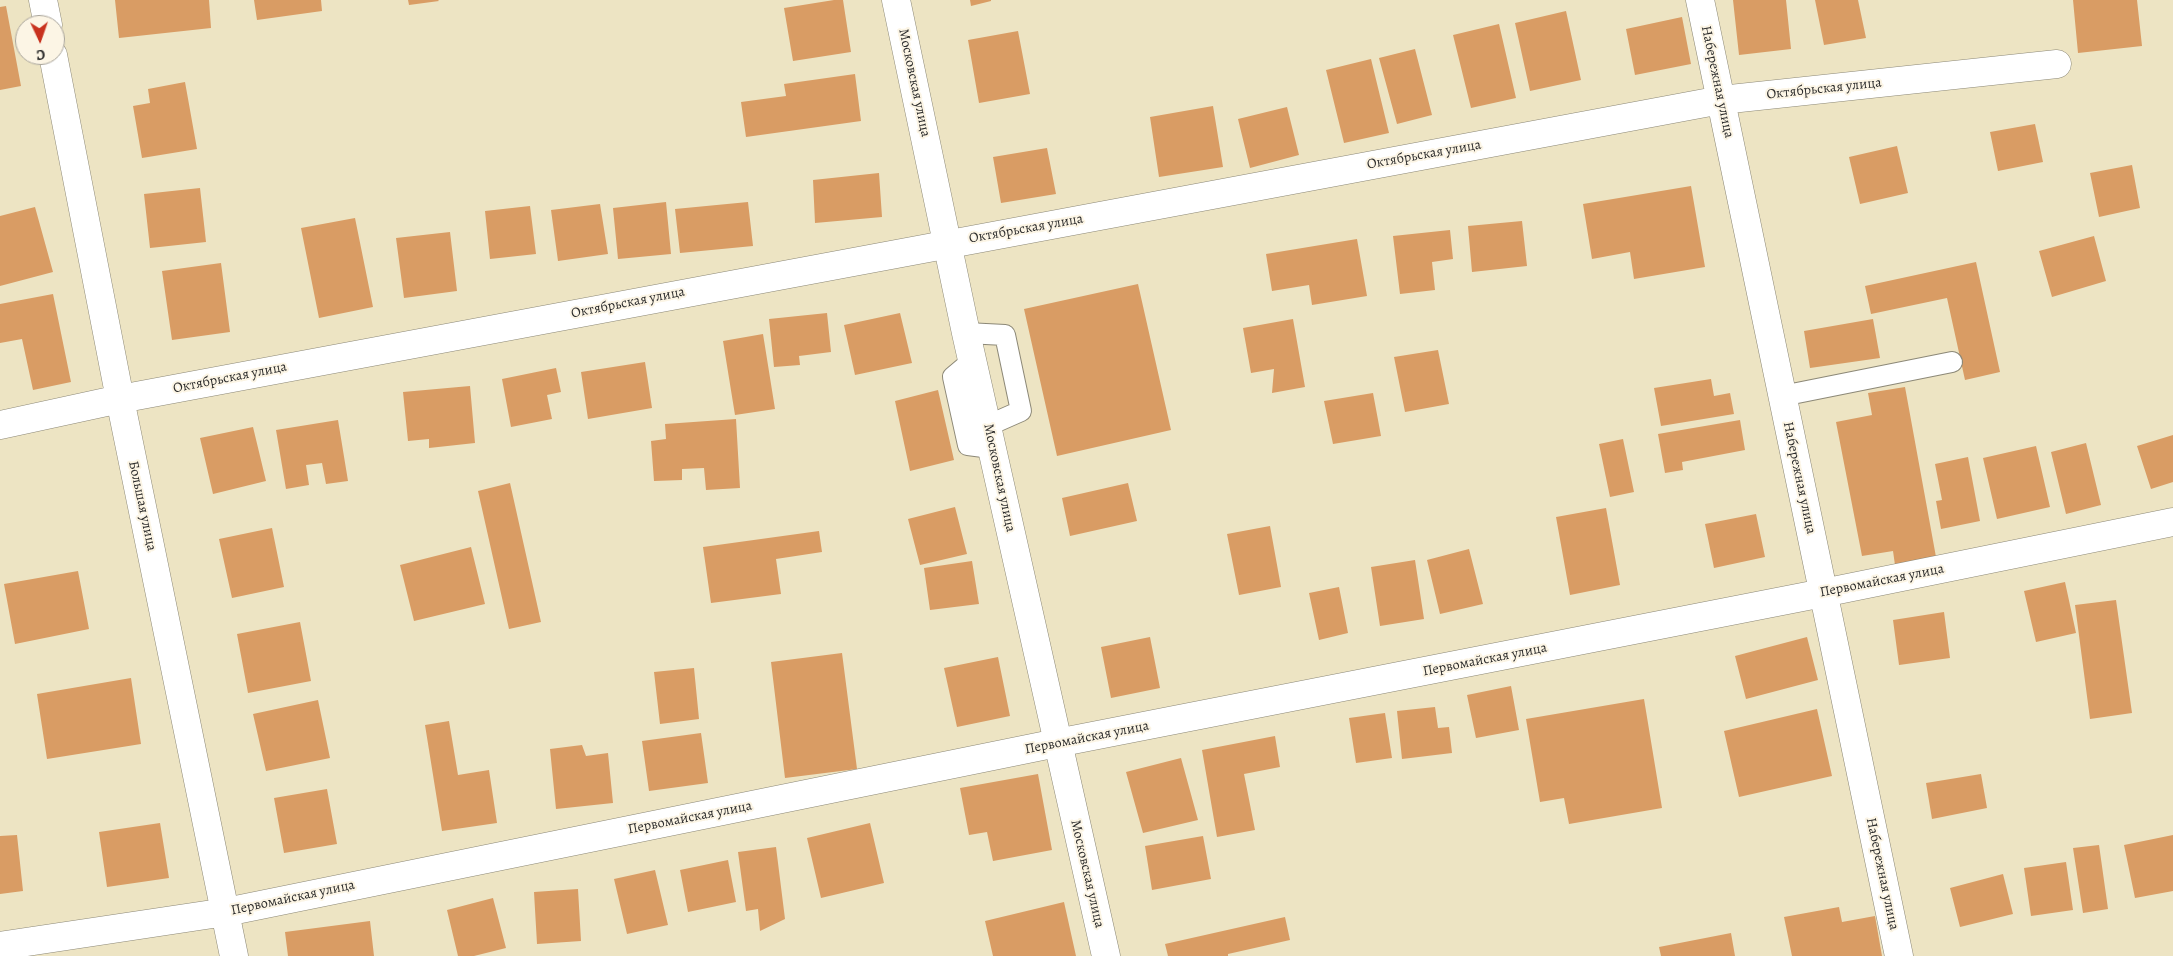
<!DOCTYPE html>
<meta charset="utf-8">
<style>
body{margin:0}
#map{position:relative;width:2173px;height:956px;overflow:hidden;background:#ede4c3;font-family:Alegreya,serif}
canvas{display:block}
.north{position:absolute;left:15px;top:15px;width:50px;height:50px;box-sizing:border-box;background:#fcf5e5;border:1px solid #a8a49b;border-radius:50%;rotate:177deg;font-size:14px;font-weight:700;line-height:20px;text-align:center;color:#2b2b2b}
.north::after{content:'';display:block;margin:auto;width:18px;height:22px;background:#c8321e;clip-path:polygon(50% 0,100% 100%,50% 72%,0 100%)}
</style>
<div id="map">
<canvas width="2173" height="956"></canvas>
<div class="north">С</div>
</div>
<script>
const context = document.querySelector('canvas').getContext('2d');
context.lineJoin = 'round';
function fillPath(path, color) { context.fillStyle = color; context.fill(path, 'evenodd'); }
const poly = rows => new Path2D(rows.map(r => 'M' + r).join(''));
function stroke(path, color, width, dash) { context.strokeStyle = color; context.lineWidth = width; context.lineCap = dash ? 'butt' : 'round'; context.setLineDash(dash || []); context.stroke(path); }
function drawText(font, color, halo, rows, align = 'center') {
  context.font = font + ' Alegreya,serif'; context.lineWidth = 4; context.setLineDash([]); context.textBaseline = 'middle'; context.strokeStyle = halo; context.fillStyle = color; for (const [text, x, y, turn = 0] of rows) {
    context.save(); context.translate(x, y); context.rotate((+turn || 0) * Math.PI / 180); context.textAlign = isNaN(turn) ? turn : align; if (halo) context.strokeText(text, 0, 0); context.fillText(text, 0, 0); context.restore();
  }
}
fillPath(poly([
 [115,0,209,0,211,28,119,38],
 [254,0,321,0,322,11,257,20],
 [408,0,438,0,439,1,409,5],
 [834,0,843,0,851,52,793,61,784,8],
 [970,0,991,0,991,1,971,6],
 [1733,0,1786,0,1791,49,1739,55],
 [1815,0,1858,0,1866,38,1824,45],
 [2073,0,2137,0,2142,46,2078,53],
 [6,6,21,86,0,90,0,7],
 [1566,11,1581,80,1530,91,1515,23],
 [1682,17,1691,64,1635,75,1626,29],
 [1499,24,1516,98,1471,108,1453,35],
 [1018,31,1030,94,979,103,968,40],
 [1415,49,1432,115,1397,124,1379,58],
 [1371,59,1389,133,1344,143,1326,70],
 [855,74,861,121,746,137,741,102,786,96,784,84],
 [185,82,197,149,142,158,133,106,150,103,148,89],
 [1213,106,1223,167,1159,177,1150,117],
 [1287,107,1299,155,1250,168,1238,119],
 [2035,124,2043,162,1998,171,1990,132],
 [1897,146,1908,193,1860,204,1849,157],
 [1047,148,1056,194,1001,203,993,157],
 [2132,165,2140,208,2099,217,2090,173],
 [879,173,882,217,815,223,813,180],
 [1691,186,1705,267,1634,279,1630,252,1592,259,1583,204],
 [200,188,206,242,150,248,144,194],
 [666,202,671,254,618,259,613,208],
 [748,202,753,246,680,253,675,209],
 [600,204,608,254,558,261,551,210],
 [530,206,536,254,490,259,485,211],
 [35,207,53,272,0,286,0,216],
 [355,218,373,307,319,318,301,228],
 [1522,221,1527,266,1472,272,1468,226],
 [1450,230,1453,259,1432,262,1435,290,1400,294,1393,236],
 [450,232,457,291,404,298,396,238],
 [2094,236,2106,281,2052,297,2039,251],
 [1357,239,1367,296,1312,305,1309,285,1272,291,1266,254],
 [1976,262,2000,372,1965,380,1947,298,1871,314,1865,286],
 [221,263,230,332,172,340,162,271],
 [1138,284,1171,430,1057,456,1024,309],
 [53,294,71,382,33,390,22,339,0,343,0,304],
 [827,313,831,352,799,356,800,365,774,367,769,319],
 [900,313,912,363,855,375,844,325],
 [1293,319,1305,387,1272,393,1274,369,1251,373,1243,328],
 [1873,319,1880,358,1810,368,1804,331],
 [763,334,775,409,735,415,723,341],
 [1438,350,1449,404,1405,412,1394,357],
 [645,362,652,408,588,419,581,372],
 [556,368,561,392,547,395,552,419,511,427,502,379],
 [1711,379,1714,396,1730,393,1734,414,1661,426,1654,388],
 [470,386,475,443,429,448,429,439,408,441,403,392],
 [1905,387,1936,557,1895,565,1893,551,1862,556,1836,422,1872,415,1868,393],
 [938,390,954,460,910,471,895,401],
 [1373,393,1381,436,1333,444,1324,401],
 [736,419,740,488,706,490,704,468,682,469,682,480,654,481,651,441,666,439,665,424],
 [338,420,348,481,326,484,322,463,306,465,309,485,286,489,276,430],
 [1740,420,1745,450,1682,462,1683,470,1665,473,1658,434],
 [253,427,266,481,213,494,200,438],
 [2173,435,2173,482,2151,489,2137,446],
 [1623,439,1634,492,1610,497,1599,444],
 [2086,443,2101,505,2066,514,2051,452],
 [2036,446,2050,507,1997,519,1983,458],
 [1968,457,1980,521,1941,529,1936,501,1942,500,1935,464],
 [510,483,541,622,509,629,478,491],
 [1128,483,1137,521,1070,536,1062,498],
 [955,507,967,554,920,565,908,519],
 [1606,508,1620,585,1570,595,1556,517],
 [1756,514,1765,557,1714,568,1705,524],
 [1270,526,1281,587,1239,595,1227,534],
 [272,528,284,587,232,598,219,539],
 [819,531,822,552,776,559,781,594,711,603,703,547],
 [471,547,485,604,414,621,400,565],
 [1469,549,1483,604,1440,614,1427,560],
 [1415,560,1424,619,1380,626,1371,567],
 [972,561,979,604,930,610,924,568],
 [78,571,89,629,15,644,4,584],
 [2065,582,2076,633,2036,642,2024,591],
 [1339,587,1348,633,1319,640,1309,593],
 [2116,600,2132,713,2090,719,2075,605],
 [1944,612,1950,658,1899,665,1893,620],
 [300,622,311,681,248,693,237,634],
 [1150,637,1160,688,1111,698,1101,647],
 [1807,637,1818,680,1746,699,1735,656],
 [842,653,857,769,785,778,771,662],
 [998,657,1010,716,957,727,944,668],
 [694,668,699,719,660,724,654,672],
 [131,678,141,744,47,759,37,694],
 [1511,686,1519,730,1476,738,1467,695],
 [1644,699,1662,808,1569,824,1564,798,1540,802,1526,719],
 [318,700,330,758,266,771,253,714],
 [1435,707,1438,728,1449,727,1452,753,1402,759,1397,711],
 [1817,709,1832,776,1739,797,1724,731],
 [1385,713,1392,758,1356,763,1349,718],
 [449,721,458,775,489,770,497,823,442,831,425,725],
 [701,733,708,783,649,791,642,741],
 [1275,736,1280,767,1244,774,1255,830,1217,837,1202,750],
 [582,745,586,756,608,753,613,803,556,809,550,749],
 [1181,758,1198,820,1143,833,1126,772],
 [1038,774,1052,850,993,861,987,832,969,835,960,788],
 [1981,774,1987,808,1932,819,1926,783],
 [327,789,337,844,284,853,274,798],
 [160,823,169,878,107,887,99,832],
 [870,823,884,883,821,898,807,838],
 [17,835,23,891,0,894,0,836],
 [2173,835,2173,891,2135,898,2124,845],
 [1203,836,1211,879,1152,890,1145,846],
 [2099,845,2108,909,2083,913,2073,848],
 [776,847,785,919,760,931,758,909,746,911,738,852],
 [728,860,736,902,688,912,680,870],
 [2066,862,2073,910,2031,916,2024,868],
 [655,870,668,925,627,934,614,879],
 [2003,874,2013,914,1960,927,1950,888],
 [578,889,581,941,537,944,534,892],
 [493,898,506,948,474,956,458,956,447,910],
 [1064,902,1076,956,993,956,985,921],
 [1839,907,1842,922,1875,916,1882,956,1792,956,1784,917],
 [1285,917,1290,940,1228,954,1228,956,1168,956,1165,944],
 [370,921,374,956,288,956,285,932],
 [1731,933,1735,956,1661,956,1659,947]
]), '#d99c64');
const service = poly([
 [966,333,1005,335,1021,411,987,426],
 [972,361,953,377,968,445,991,448],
 [1782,396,1952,362]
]);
const minor = poly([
 [43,0,48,25],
 [1700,0,1899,956],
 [53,55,120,399,234,956],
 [0,425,120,399,1721,100,2057,64],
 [0,946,226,912,1057,743,1823,593,2173,522]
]);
const tertiary = poly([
 [896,0,966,333,1106,956]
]);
stroke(service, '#8c8877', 22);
stroke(minor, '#8c8877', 29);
stroke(tertiary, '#8c8877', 29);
stroke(service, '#fff', 20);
stroke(minor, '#fff', 28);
stroke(tertiary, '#fff', 28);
drawText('14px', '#2b2b2b', '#fcf5e5', [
 ["Набережная улица",1717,82,78],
 ["Московская улица",914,83,78],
 ["Октябрьская улица",1824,89,-6],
 ["Октябрьская улица",1424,155,-10],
 ["Октябрьская улица",1026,229,-10],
 ["Октябрьская улица",628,303,-11],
 ["Октябрьская улица",230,378,-11],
 ["Московская улица",999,478,78],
 ["Набережная улица",1799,478,78],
 ["Большая улица",142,506,78],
 ["Первомайская улица",1882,581,-11],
 ["Первомайская улица",1485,660,-11],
 ["Первомайская улица",1087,738,-11],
 ["Первомайская улица",690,818,-11],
 ["Московская улица",1087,874,77],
 ["Набережная улица",1882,874,78],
 ["Первомайская улица",293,898,-12]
]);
</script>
